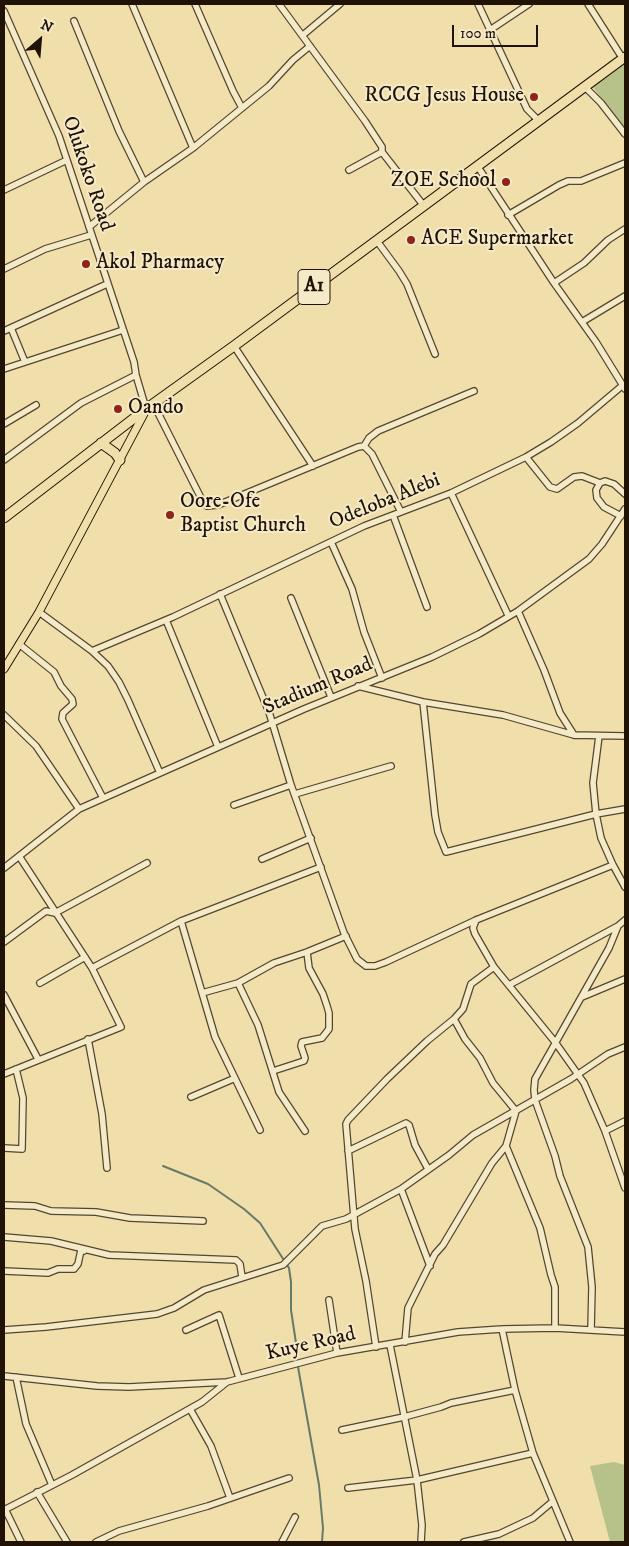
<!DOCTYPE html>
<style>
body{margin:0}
#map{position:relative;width:629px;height:1546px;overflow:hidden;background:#f0dfab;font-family:"IM FELL DW Pica",serif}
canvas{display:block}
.frame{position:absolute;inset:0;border:5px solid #201306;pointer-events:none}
.north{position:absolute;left:15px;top:15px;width:50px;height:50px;-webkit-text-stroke:4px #f5eac8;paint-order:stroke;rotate:27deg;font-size:14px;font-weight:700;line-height:20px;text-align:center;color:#201306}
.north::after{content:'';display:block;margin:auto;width:18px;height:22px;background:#201306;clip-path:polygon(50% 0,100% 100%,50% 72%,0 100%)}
.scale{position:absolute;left:452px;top:25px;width:86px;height:22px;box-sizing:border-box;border:2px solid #201306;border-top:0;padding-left:6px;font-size:15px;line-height:18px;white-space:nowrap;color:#201306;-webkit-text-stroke:4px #f5eac8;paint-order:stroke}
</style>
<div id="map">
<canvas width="629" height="1546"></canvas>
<div class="frame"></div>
<div class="north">N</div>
<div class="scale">100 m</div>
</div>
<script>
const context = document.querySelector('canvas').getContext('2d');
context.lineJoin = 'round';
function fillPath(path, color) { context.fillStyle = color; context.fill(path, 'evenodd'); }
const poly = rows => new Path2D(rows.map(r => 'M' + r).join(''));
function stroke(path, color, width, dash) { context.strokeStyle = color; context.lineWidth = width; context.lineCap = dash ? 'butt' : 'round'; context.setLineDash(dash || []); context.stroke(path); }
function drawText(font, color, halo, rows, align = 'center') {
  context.font = font + ' "IM FELL DW Pica",serif'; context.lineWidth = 4; context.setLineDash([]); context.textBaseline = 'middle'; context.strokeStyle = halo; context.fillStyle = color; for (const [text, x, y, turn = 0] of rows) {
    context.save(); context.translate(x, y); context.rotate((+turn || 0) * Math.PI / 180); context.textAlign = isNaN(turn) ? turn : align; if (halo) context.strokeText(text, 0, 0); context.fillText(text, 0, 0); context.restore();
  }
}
fillPath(poly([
 [625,64,625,130,593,87],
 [614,1462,625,1465,625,1542,610,1542,590,1466]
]), '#b7c28b');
stroke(poly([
 [163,1166,208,1184,244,1209,260,1223,289,1268,291,1282,291,1310,296,1343,295,1350,319,1485,323,1528,322,1542]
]), '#697968', 2);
const minor = poly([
 [132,4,193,148],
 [195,4,233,91,242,108],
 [279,4,365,121,382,147,382,152,424,206],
 [478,4,527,109,539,121],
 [588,4,623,59],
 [4,11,59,136,134,362,136,375,146,409],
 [74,21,119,131,144,182],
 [490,30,529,4],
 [303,35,340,4],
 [585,87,601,103,625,134],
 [478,167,554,283,596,342,625,389],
 [349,170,382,152],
 [4,190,67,160],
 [508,215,559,185,568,181,581,181,625,163],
 [89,227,144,182,193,148,269,86,293,60,310,46],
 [377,241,399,271,407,284,435,354],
 [4,269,45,249,91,235],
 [554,283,584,263,608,240,625,229],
 [582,322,625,296],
 [11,328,25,362],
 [4,331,107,284],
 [234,346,313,466],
 [4,369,123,330],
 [154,405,203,502,207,506,218,505,358,447,364,446,372,454,401,512],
 [4,424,36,405],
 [364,446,369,438,378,431,474,391],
 [526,457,550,487,557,489,574,477,582,476,600,483],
 [4,460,81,403,136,375],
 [451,493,508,615],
 [393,515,427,607],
 [621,516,604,507,597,498,596,490,600,483,605,481,614,484,625,494],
 [331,542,352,589,364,632,382,678],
 [220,594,269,712,291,785,344,933,357,959,366,966,375,966,386,962,476,920,613,865],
 [291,598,331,697],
 [518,611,544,670,560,713,574,735],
 [39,612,92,651,108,666,119,682,128,700,160,773],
 [166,620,218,747],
 [19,644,54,672,61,686,72,699,73,704,63,713,62,719,103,798],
 [92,651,173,617,364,526,451,493,526,457,551,442,578,423,623,385],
 [358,686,423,702,503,715,574,735,625,736],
 [423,702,435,815,438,832,446,852,596,814,625,809],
 [4,715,36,746,79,809],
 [599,736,593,783,596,814,601,838,613,865,625,887],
 [295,794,391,766],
 [234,805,291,785],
 [262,859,311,838],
 [4,868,79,809,304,709,432,657,479,634,518,611,589,559,602,544,625,509],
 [476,920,473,928,475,934,494,967,555,1042,584,1083,605,1131,625,1188],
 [181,921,215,1037,260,1130],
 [4,942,46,911,55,913,147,863],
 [92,968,181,921,321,867],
 [40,983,85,957],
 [238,983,258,1025,279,1092,305,1131],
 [509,985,618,926,625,920],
 [202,993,238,983,274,963,307,952,346,936],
 [4,995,38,1059],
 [582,997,625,979],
 [88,1039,102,1114,107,1168],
 [273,1071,304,1061,305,1058,301,1046,302,1042,322,1038,329,1029,329,1013,327,1006,323,994,309,968,307,952],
 [4,1074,121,1027,92,968,19,856],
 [191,1097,233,1079],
 [605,1131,625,1121],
 [506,1146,540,1228,551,1275,555,1287,555,1328],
 [4,1148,22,1149,23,1098,16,1069],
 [348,1151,406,1123,409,1125,415,1145,428,1169],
 [401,1189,430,1266],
 [4,1205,35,1206,51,1211,96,1212,130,1218,203,1221],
 [4,1237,51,1241,109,1255,236,1260,240,1264,242,1277],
 [4,1271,48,1273,58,1269,74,1269,78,1264,81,1250,84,1251],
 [329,1300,337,1353],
 [502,1329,515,1390,533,1453,570,1542],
 [4,1330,46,1327,157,1314,174,1308,204,1290,283,1265,322,1226,346,1219,401,1189,449,1155,473,1135,571,1079,608,1054,625,1047],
 [186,1330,219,1315,239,1378],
 [591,1330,592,1287,588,1247,560,1176,555,1156,535,1100,534,1090,535,1079,609,948,618,926],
 [405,1342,408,1308,435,1254,443,1245,492,1163,506,1146,516,1111,493,1083,480,1058,465,1039,454,1019],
 [390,1345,417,1480,422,1525,421,1542],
 [376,1347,366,1281,355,1229,346,1124,348,1120,387,1079,427,1041,454,1019,463,1009,471,984,494,967],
 [4,1376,97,1386,129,1387,227,1382,337,1353,458,1332,502,1329,555,1328,625,1332],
 [16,1377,26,1424,52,1485],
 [190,1409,211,1446,230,1498],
 [342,1430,404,1417,441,1407,451,1403,515,1390],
 [348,1488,417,1480,533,1453],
 [37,1492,67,1542],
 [5,1509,21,1542],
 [4,1510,72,1475,202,1402,227,1382],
 [96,1542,119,1531,208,1506,289,1478],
 [282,1542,295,1517],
 [464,1542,499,1534,533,1518,552,1502]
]);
const major = poly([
 [4,669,39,612,146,410]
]);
const highway = poly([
 [101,443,115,453,120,460],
 [4,518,146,409,234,346,625,57]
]);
stroke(minor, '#54462f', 8);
stroke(major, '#201306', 9);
stroke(highway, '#201306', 11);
stroke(minor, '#f5eac8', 5.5);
stroke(major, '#f0dfab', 7);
stroke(highway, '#f0dfab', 9);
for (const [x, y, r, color] of [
 [534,97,5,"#8f2418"],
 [506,182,5,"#8f2418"],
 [411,240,5,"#8f2418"],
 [86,264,5,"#8f2418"],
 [118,409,5,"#8f2418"],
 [170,515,5,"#8f2418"]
]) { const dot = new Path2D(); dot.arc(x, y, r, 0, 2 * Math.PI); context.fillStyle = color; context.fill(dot); stroke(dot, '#f5eac8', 2); }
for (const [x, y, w] of [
 [314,287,32]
]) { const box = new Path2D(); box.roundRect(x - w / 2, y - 17.5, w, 35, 4); context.fillStyle = '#f5eac8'; context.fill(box); stroke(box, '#201306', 1); }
drawText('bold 20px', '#201306', null, [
 ["A1",314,287]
]);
drawText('21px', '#201306', '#f5eac8', [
 ["RCCG Jesus House",524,97,"right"],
 ["ZOE School",496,182,"right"],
 ["ACE Supermarket",421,240],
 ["Akol Pharmacy",96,264],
 ["Oando",128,409],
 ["Oore-Ofe",180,503],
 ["Baptist Church",180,527]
], 'left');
drawText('21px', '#201306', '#f5eac8', [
 ["Olukoko Road",87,174,71],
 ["Odeloba Alebi",385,502,-22],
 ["Stadium Road",318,687,-23],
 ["Kuye Road",311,1345,-13]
]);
</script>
